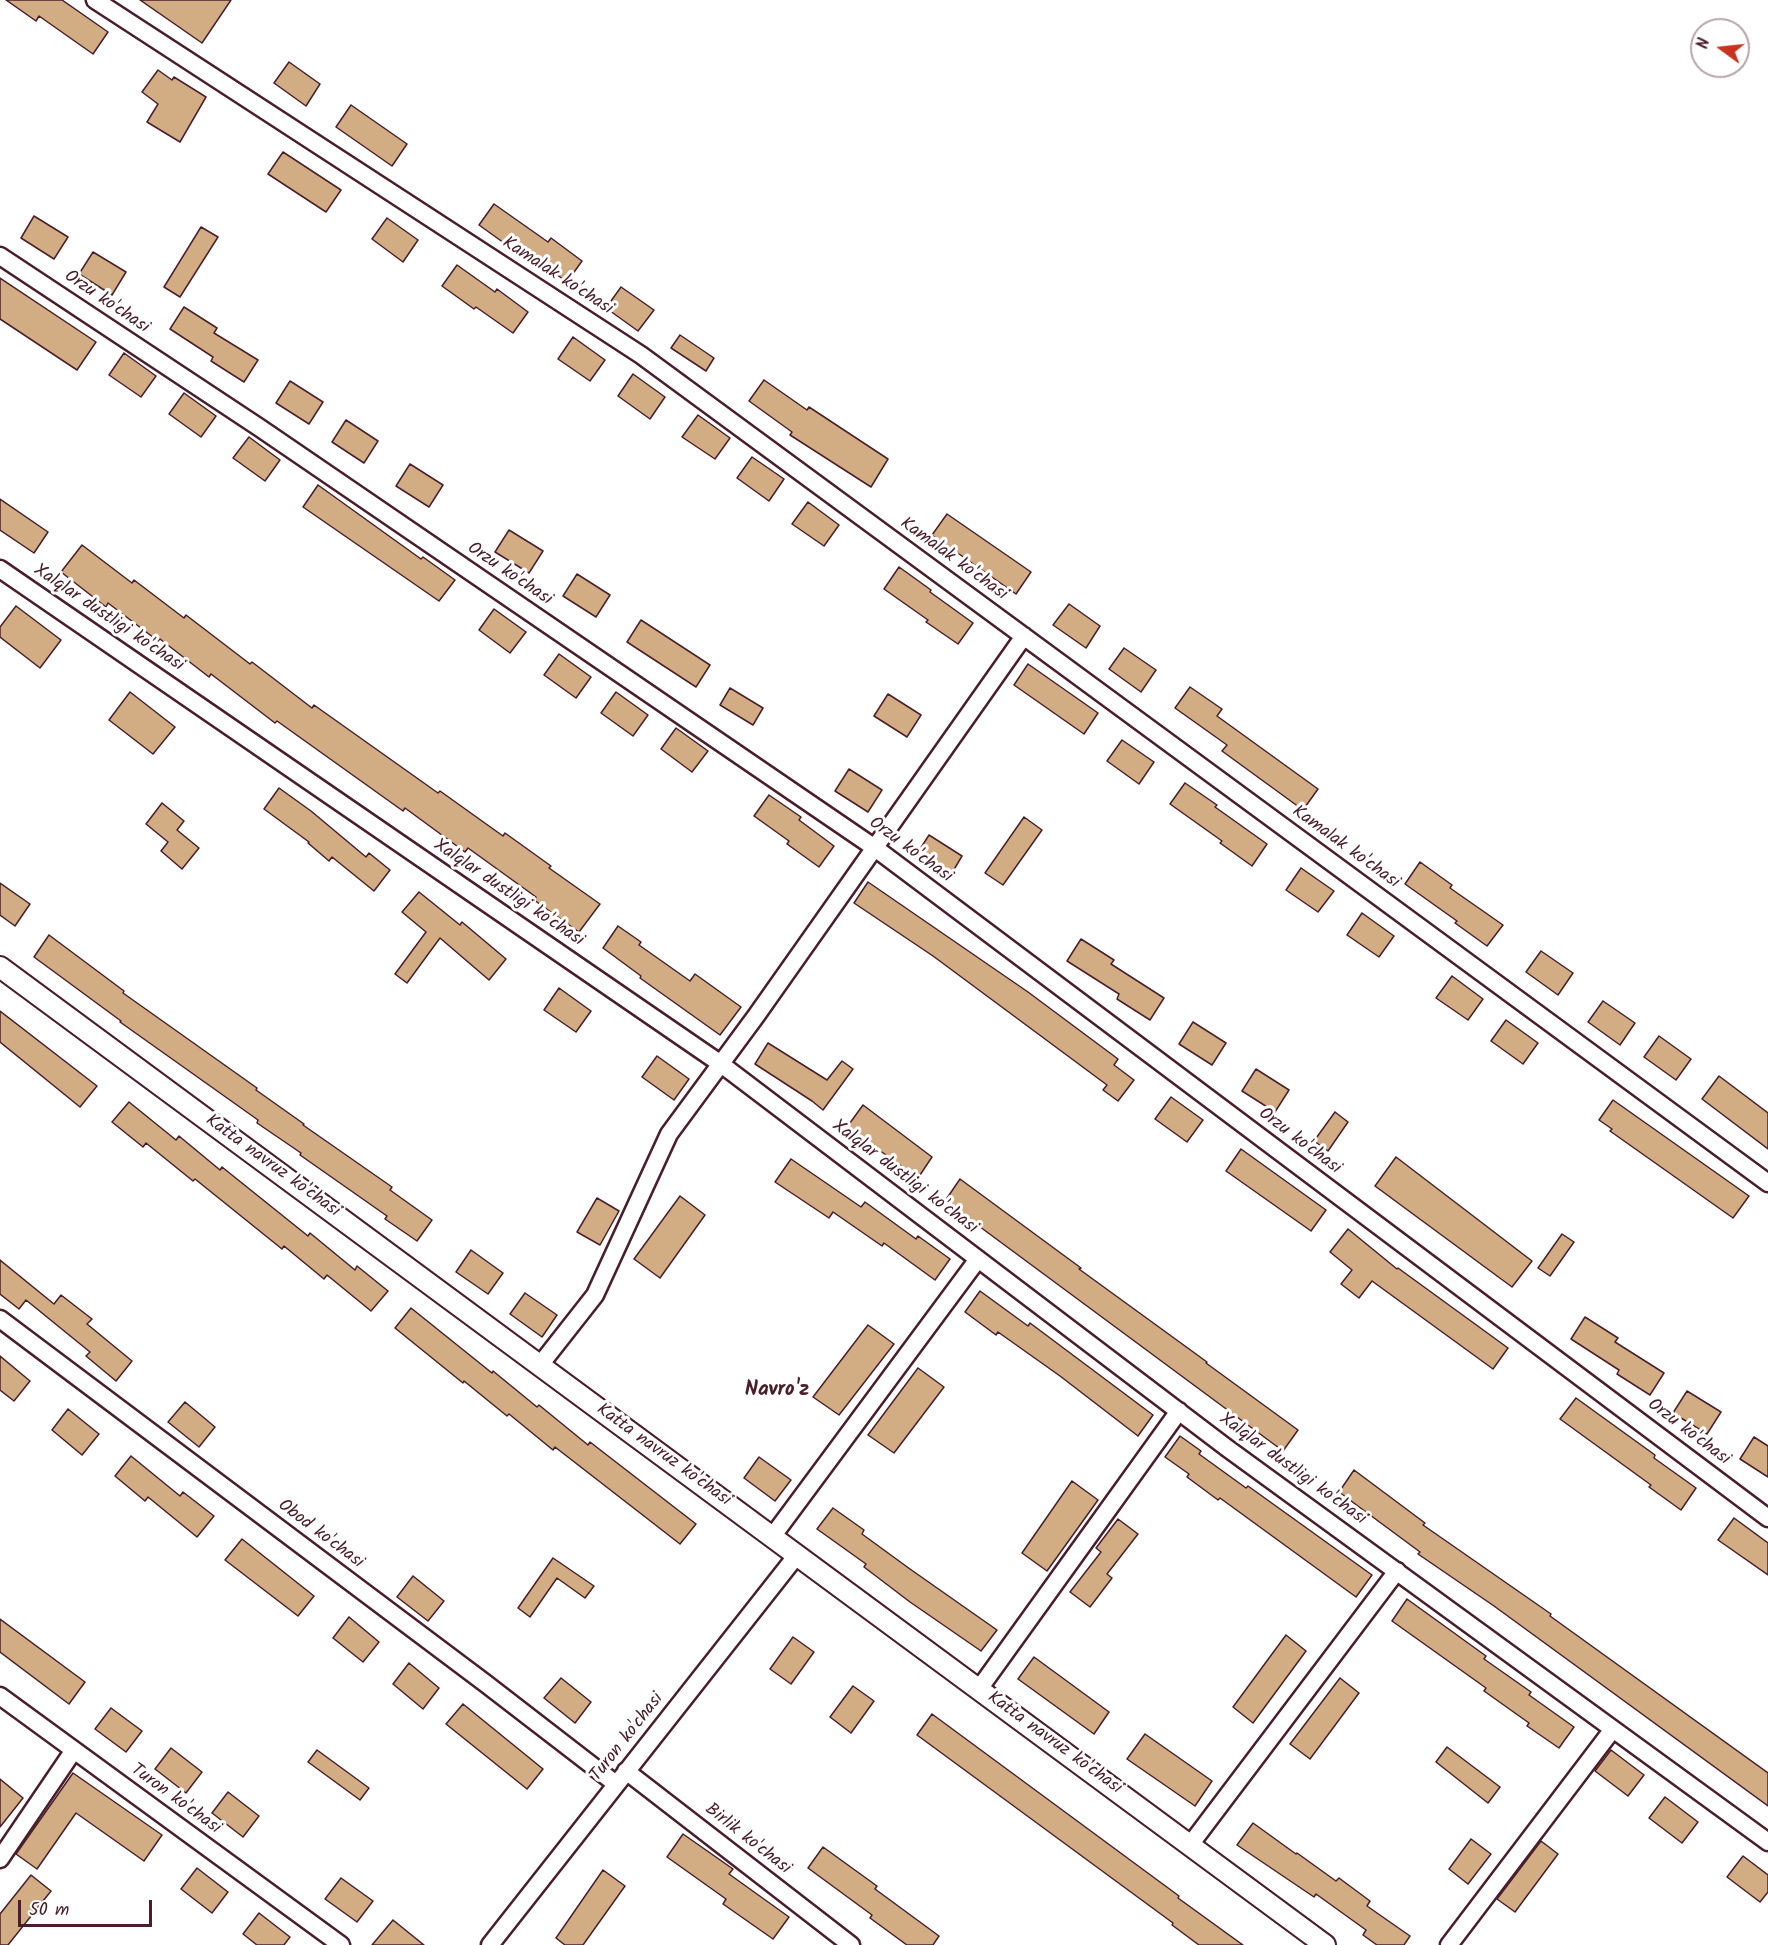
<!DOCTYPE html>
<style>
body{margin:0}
#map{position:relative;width:1768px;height:1945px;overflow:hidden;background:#fff;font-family:Kalam,sans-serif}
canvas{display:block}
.north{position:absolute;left:1690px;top:18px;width:60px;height:60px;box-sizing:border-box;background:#fff;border:2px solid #b7a5aa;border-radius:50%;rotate:285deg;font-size:16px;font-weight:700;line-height:24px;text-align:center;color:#4a1f2b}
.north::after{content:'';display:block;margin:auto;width:21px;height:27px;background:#c8321e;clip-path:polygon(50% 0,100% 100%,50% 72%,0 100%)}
.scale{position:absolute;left:18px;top:1900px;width:134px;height:27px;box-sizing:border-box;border:3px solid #4a1f2b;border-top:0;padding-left:8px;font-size:18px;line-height:21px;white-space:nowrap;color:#4a1f2b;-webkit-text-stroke:4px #fff;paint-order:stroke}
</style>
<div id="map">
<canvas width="1768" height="1945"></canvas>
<div class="north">N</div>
<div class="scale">50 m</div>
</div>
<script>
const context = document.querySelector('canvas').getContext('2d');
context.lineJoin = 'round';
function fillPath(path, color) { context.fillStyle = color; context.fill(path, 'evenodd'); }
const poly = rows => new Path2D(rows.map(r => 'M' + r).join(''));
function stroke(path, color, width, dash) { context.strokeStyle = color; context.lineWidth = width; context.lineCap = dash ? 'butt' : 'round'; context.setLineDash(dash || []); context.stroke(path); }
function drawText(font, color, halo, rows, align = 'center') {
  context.font = font + ' Kalam,sans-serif'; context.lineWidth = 6; context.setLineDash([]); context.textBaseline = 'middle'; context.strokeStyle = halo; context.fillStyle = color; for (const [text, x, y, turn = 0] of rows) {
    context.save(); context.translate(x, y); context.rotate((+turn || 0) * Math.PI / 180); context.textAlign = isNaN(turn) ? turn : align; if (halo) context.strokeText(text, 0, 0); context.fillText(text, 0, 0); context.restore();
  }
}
const building = poly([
 [6,0,62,0,108,32,93,54,39,16,36,21,6,0],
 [140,0,231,0,202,43,140,0],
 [289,62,320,84,306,106,274,83,289,62],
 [158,70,172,80,174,77,206,97,180,142,147,122,158,104,142,92,158,70],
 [351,105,407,144,392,166,336,127,351,105],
 [283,152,341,190,326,212,268,174,283,152],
 [494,204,548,242,551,238,582,261,567,282,514,244,511,248,479,225,494,204],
 [34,216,68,237,54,259,21,238,34,216],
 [387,218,418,240,403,262,372,239,387,218],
 [201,227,218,237,180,297,164,287,201,227],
 [93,252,126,272,112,295,79,274,93,252],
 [457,265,495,292,497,289,528,312,513,333,476,307,474,309,442,286,457,265],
 [0,278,96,342,77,370,0,319,0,278],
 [621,287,654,310,638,331,606,308,621,287],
 [184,307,217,328,214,333,258,360,244,382,211,361,213,357,170,329,184,307],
 [680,335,714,358,706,371,671,348,680,335],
 [573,337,605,360,590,381,558,359,573,337],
 [124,353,156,376,141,397,109,375,124,353],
 [633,374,665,397,650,419,618,396,633,374],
 [764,380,807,410,809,407,888,459,871,487,790,435,792,432,749,401,764,380],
 [290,381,323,402,309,424,276,403,290,381],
 [184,393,216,416,201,437,169,414,184,393],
 [698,415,730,438,715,459,682,437,698,415],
 [346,420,378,441,364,463,332,442,346,420],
 [249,437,280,460,265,481,233,458,249,437],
 [752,457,784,479,769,501,737,478,752,457],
 [410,464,443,485,429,507,396,486,410,464],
 [318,485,421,559,423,557,455,580,439,601,303,507,318,485],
 [0,499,48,532,34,553,0,530,0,499],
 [808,502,839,525,824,546,792,524,808,502],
 [947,514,1031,572,1016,594,932,535,947,514],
 [509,530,543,551,529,573,495,552,509,530],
 [82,545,132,583,134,580,184,618,186,615,250,664,252,662,312,708,314,705,438,793,440,791,503,836,505,833,551,866,549,868,600,904,579,932,534,900,536,897,468,848,465,852,405,808,403,811,277,721,275,723,211,674,209,677,160,639,158,641,108,603,106,607,61,572,82,545],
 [899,567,931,590,930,592,973,623,958,644,926,622,928,620,884,589,899,567],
 [577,574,610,595,596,617,563,596,577,574],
 [1069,604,1100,626,1086,648,1053,625,1069,604],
 [16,606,61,640,40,668,0,637,0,627,16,606],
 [494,609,526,632,510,653,479,630,494,609],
 [641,620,710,665,696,687,627,642,641,620],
 [1124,648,1156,670,1141,692,1109,669,1124,648],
 [559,654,591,677,576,698,544,675,559,654],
 [1028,664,1098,713,1084,734,1014,685,1028,664],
 [1190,687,1222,709,1217,716,1318,789,1303,810,1222,751,1227,745,1175,708,1190,687],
 [730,688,763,708,753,725,720,705,730,688],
 [130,692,175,727,153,754,109,720,130,692],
 [616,692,648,715,633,736,601,713,616,692],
 [888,694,921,715,907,737,874,716,888,694],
 [676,728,708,751,692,772,661,749,676,728],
 [1122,740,1154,762,1139,784,1107,761,1122,740],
 [849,769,882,790,868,812,835,791,849,769],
 [1185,783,1217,805,1215,807,1267,844,1252,866,1220,843,1222,841,1170,804,1185,783],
 [279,788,311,811,366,857,369,853,390,870,374,891,332,857,329,861,308,843,309,842,264,809,279,788],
 [769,795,801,817,799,820,834,846,819,867,787,844,789,841,754,816,769,795],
 [162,803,184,821,177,830,199,848,182,869,161,851,168,842,146,824,162,803],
 [1024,817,1042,830,1003,885,985,873,1024,817],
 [929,835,962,856,949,878,915,857,929,835],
 [1420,862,1452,885,1450,888,1503,925,1487,946,1455,923,1457,921,1405,884,1420,862],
 [1301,868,1334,891,1318,912,1286,890,1301,868],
 [868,882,1028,992,1118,1059,1114,1065,1134,1080,1118,1101,1103,1090,1107,1085,933,956,854,903,868,882],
 [0,883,30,904,15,926,0,915,0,883],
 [419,892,460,925,462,922,506,959,489,980,440,938,407,983,395,974,426,932,402,912,419,892],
 [1362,913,1394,936,1379,957,1347,935,1362,913],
 [618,926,641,942,639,945,690,981,695,974,741,1007,720,1035,640,978,641,976,603,948,618,926],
 [49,935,124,991,123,993,257,1088,256,1090,304,1124,303,1125,392,1187,390,1190,432,1220,417,1241,385,1219,387,1216,300,1155,301,1153,257,1123,258,1120,120,1022,121,1021,34,957,49,935],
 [1081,939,1114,960,1111,964,1164,998,1150,1020,1117,999,1119,994,1067,961,1081,939],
 [1541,951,1573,973,1558,995,1526,972,1541,951],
 [1452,976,1483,999,1468,1020,1436,998,1452,976],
 [559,988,591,1011,576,1032,544,1010,559,988],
 [1603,1001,1635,1023,1620,1045,1588,1022,1603,1001],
 [0,1011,97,1086,80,1107,0,1042,0,1011],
 [1506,1020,1538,1043,1523,1064,1491,1041,1506,1020],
 [1193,1022,1226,1043,1212,1065,1179,1044,1193,1022],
 [1659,1036,1691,1059,1676,1080,1644,1057,1659,1036],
 [768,1043,827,1080,842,1061,853,1069,823,1110,812,1101,755,1064,768,1043],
 [657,1056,689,1079,674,1100,642,1077,657,1056],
 [1256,1069,1289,1090,1275,1112,1242,1091,1256,1069],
 [1719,1076,1768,1113,1768,1149,1702,1099,1719,1076],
 [1171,1097,1203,1120,1187,1142,1155,1119,1171,1097],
 [1613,1100,1749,1196,1733,1218,1610,1131,1612,1129,1599,1120,1613,1100],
 [129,1102,176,1140,179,1136,220,1170,222,1167,308,1236,310,1233,355,1270,357,1266,388,1291,371,1311,327,1275,324,1279,284,1246,282,1249,195,1179,193,1181,146,1143,143,1147,112,1122,129,1102],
 [863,1105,932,1157,918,1178,847,1127,863,1105],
 [1335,1112,1348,1122,1328,1151,1314,1141,1335,1112],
 [1241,1149,1326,1210,1311,1231,1226,1171,1241,1149],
 [1396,1157,1532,1261,1512,1287,1375,1186,1396,1157],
 [791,1159,861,1207,865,1202,916,1239,918,1236,950,1259,935,1280,884,1243,882,1246,833,1212,829,1218,775,1182,791,1159],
 [960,1179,1081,1268,1079,1269,1207,1362,1206,1363,1298,1430,1283,1451,945,1201,960,1179],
 [680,1196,705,1215,660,1278,634,1259,680,1196],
 [597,1198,619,1211,600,1245,577,1232,597,1198],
 [1348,1229,1397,1269,1398,1268,1508,1348,1493,1369,1372,1281,1359,1298,1341,1284,1352,1270,1330,1252,1348,1229],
 [1562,1234,1574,1242,1550,1276,1538,1268,1562,1234],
 [471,1250,503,1273,488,1294,456,1272,471,1250],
 [0,1260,54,1304,61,1295,92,1319,87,1324,132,1361,116,1381,86,1356,90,1352,26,1300,19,1309,0,1294,0,1260],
 [980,1291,1028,1326,1030,1323,1153,1415,1138,1436,1060,1376,998,1332,996,1335,965,1312,980,1291],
 [525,1293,557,1315,542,1337,510,1314,525,1293],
 [411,1308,492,1373,493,1371,537,1407,539,1405,588,1445,590,1442,696,1524,680,1544,555,1447,553,1450,509,1414,507,1416,464,1381,463,1383,395,1328,411,1308],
 [1585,1317,1618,1338,1615,1342,1664,1373,1650,1395,1617,1374,1619,1370,1571,1339,1585,1317],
 [868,1325,894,1344,839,1415,813,1397,868,1325],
 [0,1356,30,1381,14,1401,0,1390,0,1356],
 [918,1368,944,1387,894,1453,868,1435,918,1368],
 [1687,1391,1721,1412,1707,1434,1673,1413,1687,1391],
 [1576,1398,1655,1455,1654,1458,1696,1488,1681,1510,1649,1487,1651,1485,1560,1419,1576,1398],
 [185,1402,215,1427,199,1447,168,1422,185,1402],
 [68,1409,99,1434,82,1455,52,1430,68,1409],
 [1180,1436,1201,1451,1199,1454,1246,1488,1248,1486,1372,1575,1356,1597,1220,1498,1218,1500,1187,1477,1189,1474,1165,1457,1180,1436],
 [1754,1437,1768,1446,1768,1477,1740,1459,1754,1437],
 [131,1456,180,1496,183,1492,214,1516,197,1537,148,1497,145,1501,115,1476,131,1456],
 [759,1457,791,1480,775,1501,744,1478,759,1457],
 [1354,1470,1425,1523,1423,1525,1551,1614,1550,1616,1768,1773,1768,1806,1494,1606,1418,1554,1420,1552,1339,1492,1354,1470],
 [1072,1481,1098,1500,1047,1571,1022,1553,1072,1481],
 [833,1508,864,1530,862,1534,910,1569,997,1630,981,1651,910,1602,864,1567,866,1564,817,1529,833,1508],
 [1734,1518,1768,1543,1768,1575,1718,1540,1734,1518],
 [1118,1519,1138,1534,1107,1574,1112,1578,1090,1607,1070,1592,1101,1552,1096,1548,1118,1519],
 [242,1539,314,1596,298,1616,225,1560,242,1539],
 [553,1558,594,1586,585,1598,557,1578,530,1617,518,1608,553,1558],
 [413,1576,444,1601,428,1621,397,1597,413,1576],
 [1407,1599,1486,1656,1484,1659,1531,1692,1529,1695,1574,1727,1559,1748,1527,1726,1529,1723,1484,1691,1486,1688,1392,1621,1407,1599],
 [349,1617,379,1642,363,1662,333,1638,349,1617],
 [0,1619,85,1682,69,1704,0,1652,0,1619],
 [1286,1635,1306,1651,1253,1723,1233,1707,1286,1635],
 [793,1637,814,1652,791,1684,770,1669,793,1637],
 [1034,1657,1109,1712,1094,1734,1018,1679,1034,1657],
 [409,1663,439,1688,423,1709,393,1684,409,1663],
 [561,1678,591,1702,575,1723,544,1698,561,1678],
 [1340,1678,1359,1693,1310,1759,1290,1744,1340,1678],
 [853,1686,874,1701,851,1733,830,1717,853,1686],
 [463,1704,543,1769,527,1789,446,1724,463,1704],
 [111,1708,142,1731,126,1752,95,1729,111,1708],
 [932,1714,1179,1896,1178,1898,1243,1945,1199,1945,1172,1925,1173,1923,917,1735,932,1714],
 [1145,1734,1212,1781,1195,1806,1127,1759,1145,1734],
 [1447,1747,1500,1787,1488,1803,1436,1762,1447,1747],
 [171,1748,202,1772,186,1793,155,1769,171,1748],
 [317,1750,369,1788,360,1800,308,1762,317,1750],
 [1611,1750,1644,1775,1628,1796,1595,1771,1611,1750],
 [73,1773,162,1835,144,1861,76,1813,37,1869,16,1854,73,1773],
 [0,1779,23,1798,0,1827,0,1779],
 [228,1792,259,1816,243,1837,212,1813,228,1792],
 [1665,1797,1698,1822,1682,1843,1649,1818,1665,1797],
 [1253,1823,1296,1854,1297,1853,1336,1881,1339,1878,1370,1901,1367,1906,1410,1936,1404,1945,1377,1945,1363,1935,1366,1930,1316,1894,1314,1897,1237,1845,1253,1823],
 [683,1834,733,1869,729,1874,789,1917,773,1939,723,1904,726,1899,667,1857,683,1834],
 [1471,1839,1491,1854,1468,1884,1449,1869,1471,1839],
 [1541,1841,1558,1854,1515,1912,1497,1899,1541,1841],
 [823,1847,877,1886,875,1889,939,1936,933,1945,907,1945,870,1918,872,1915,808,1868,823,1847],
 [1743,1856,1768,1875,1768,1892,1760,1902,1727,1877,1743,1856],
 [197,1868,228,1892,212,1913,181,1889,197,1868],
 [603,1870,625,1886,583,1945,565,1945,556,1938,603,1870],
 [31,1875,51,1891,8,1945,0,1945,0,1914,31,1875],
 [341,1878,373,1901,357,1922,325,1899,341,1878],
 [259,1913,290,1937,284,1945,257,1945,243,1934,259,1913],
 [393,1920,424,1945,372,1945,393,1920]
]);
fillPath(building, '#d2ad84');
stroke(building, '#4a1f2b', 1.5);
const minor = poly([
 [95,0,641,355,1768,1183],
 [0,256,260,428,875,848,1768,1518],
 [0,569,721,1064,1227,1448,1768,1842],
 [0,1319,485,1683,616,1784],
 [540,1365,595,1295,669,1134,756,1016,1024,636],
 [772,1537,978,1259],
 [979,1689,1179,1411],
 [0,1696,341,1945],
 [626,1771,851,1945],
 [1190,1845,1397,1571],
 [0,1859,74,1750],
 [490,1945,797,1555],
 [1449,1945,1613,1729]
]);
const tertiary = poly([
 [0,967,1325,1945]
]);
stroke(minor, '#4a1f2b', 21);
stroke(tertiary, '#4a1f2b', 24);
stroke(minor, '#fff', 16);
stroke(tertiary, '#fff', 20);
drawText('18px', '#4a1f2b', '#fff', [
 ["Kamalak ko'chasi",557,277,33],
 ["Orzu ko'chasi",106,303,34],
 ["Kamalak ko'chasi",953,560,36],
 ["Orzu ko'chasi",509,575,34],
 ["Xalqlar dustligi ko'chasi",108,619,34],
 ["Kamalak ko'chasi",1345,848,36],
 ["Orzu ko'chasi",910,851,36],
 ["Xalqlar dustligi ko'chasi",508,894,34],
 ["Orzu ko'chasi",1299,1142,37],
 ["Katta navruz ko'chasi",272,1167,36],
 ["Xalqlar dustligi ko'chasi",904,1178,37],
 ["Orzu ko'chasi",1688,1433,37],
 ["Katta navruz ko'chasi",663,1456,36],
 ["Xalqlar dustligi ko'chasi",1292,1470,36],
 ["Obod ko'chasi",320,1535,37],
 ["Turon ko'chasi",628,1738,-52],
 ["Katta navruz ko'chasi",1054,1744,36],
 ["Turon ko'chasi",175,1800,36],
 ["Birlik ko'chasi",747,1840,38]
]);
drawText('bold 21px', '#4a1f2b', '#fff', [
 ["Navro'z",777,1391]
]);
</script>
